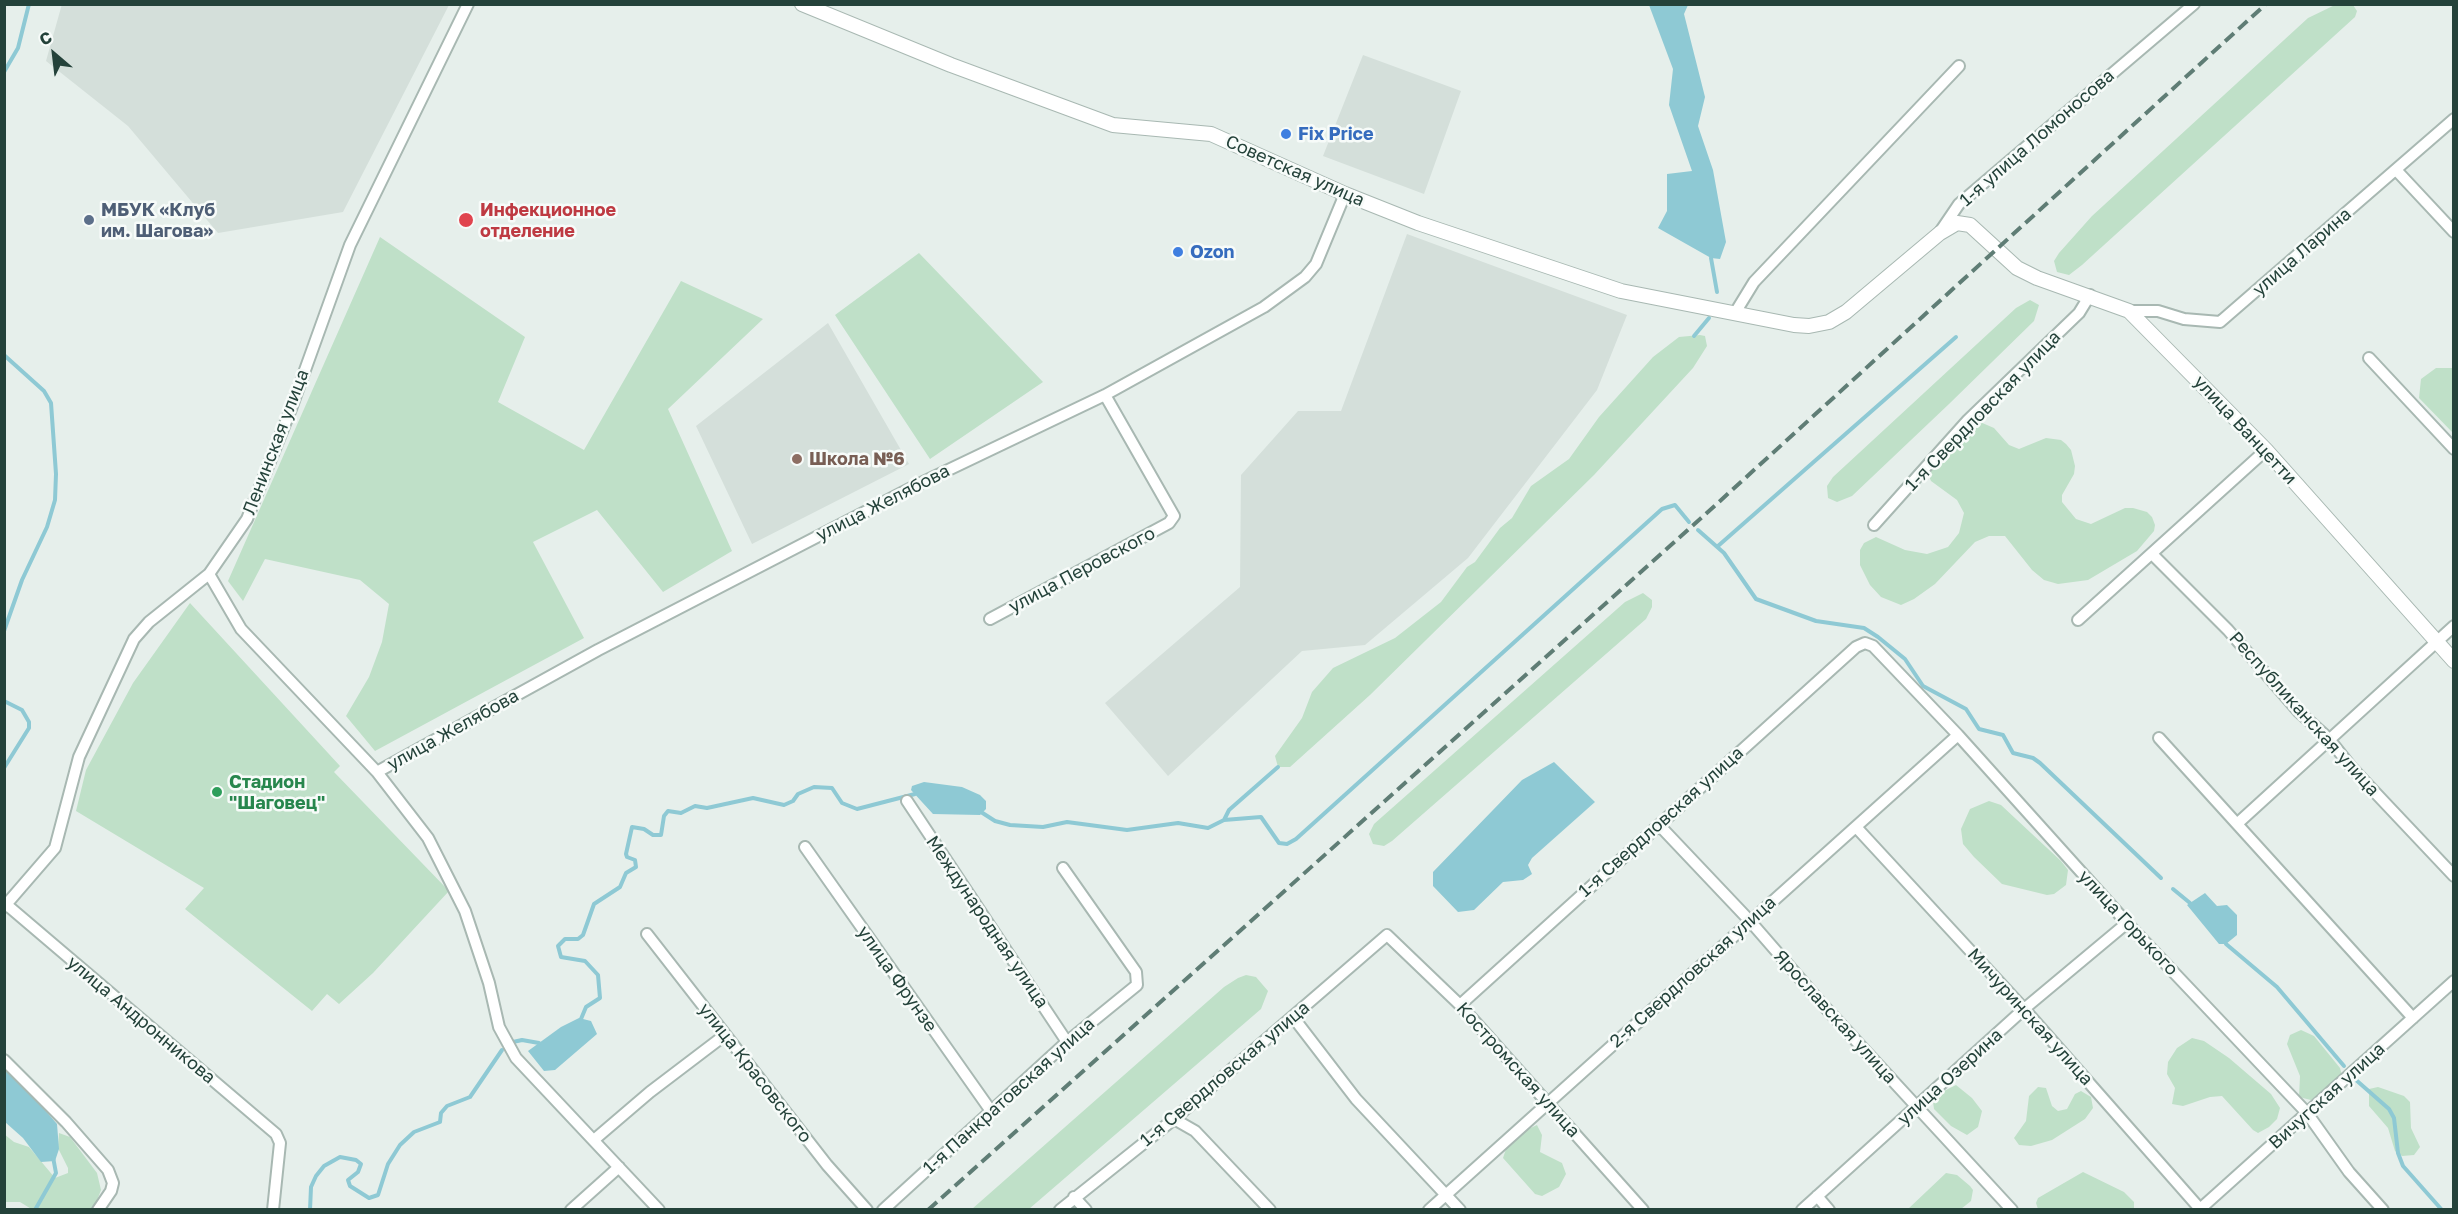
<!DOCTYPE html>
<meta charset="utf-8">
<style>
body{margin:0}
#map{position:relative;width:2458px;height:1214px;overflow:hidden;background:#e6efeb;font-family:"Golos Text",sans-serif}
canvas{display:block}
.frame{position:absolute;inset:0;border:6px solid #24423a;pointer-events:none}
.north{position:absolute;left:24px;top:24px;width:60px;height:60px;-webkit-text-stroke:4px #f7fbf9;paint-order:stroke;rotate:332deg;font-size:16px;font-weight:700;line-height:24px;text-align:center;color:#24423a}
.north::after{content:'';display:block;margin:auto;width:21px;height:27px;background:#24423a;clip-path:polygon(50% 0,100% 100%,50% 72%,0 100%)}
</style>
<div id="map">
<canvas width="2458" height="1214"></canvas>
<div class="frame"></div>
<div class="north">С</div>
</div>
<script>
const context = document.querySelector('canvas').getContext('2d');
context.lineJoin = 'round';
function fillPath(path, color) { context.fillStyle = color; context.fill(path, 'evenodd'); }
const poly = rows => new Path2D(rows.map(r => 'M' + r).join(''));
function stroke(path, color, width, dash) { context.strokeStyle = color; context.lineWidth = width; context.lineCap = dash ? 'butt' : 'round'; context.setLineDash(dash || []); context.stroke(path); }
function drawText(font, color, halo, rows, align = 'center') {
  context.font = font + ' "Golos Text",sans-serif'; context.lineWidth = 5; context.setLineDash([]); context.textBaseline = 'middle'; context.strokeStyle = halo; context.fillStyle = color; for (const [text, x, y, turn = 0] of rows) {
    context.save(); context.translate(x, y); context.rotate((+turn || 0) * Math.PI / 180); context.textAlign = isNaN(turn) ? turn : align; if (halo) context.strokeText(text, 0, 0); context.fillText(text, 0, 0); context.restore();
  }
}
fillPath(poly([
 [62,4,449,4,449,5,343,212,218,233,128,126,46,61],
 [1363,55,1461,91,1424,194,1323,156],
 [1407,234,1627,315,1597,390,1468,558,1365,645,1302,651,1168,776,1105,703,1240,587,1241,475,1298,411,1341,411],
 [828,323,909,464,752,544,696,426]
]), '#d4dfda');
fillPath(poly([
 [2337,4,2353,5,2357,11,2355,17,2082,265,2069,275,2057,272,2054,261,2059,253,2092,216,2308,18],
 [380,237,525,337,498,402,584,450,681,281,763,319,668,409,732,551,663,592,597,510,533,542,584,638,375,751,346,716,369,677,382,642,389,604,360,580,265,559,243,601,228,581],
 [919,253,1043,382,930,459,835,315],
 [2030,300,2039,305,2034,321,1949,404,1852,496,1837,502,1828,498,1827,486,1833,477,2016,308],
 [1700,335,1705,336,1707,346,1693,368,1594,475,1370,695,1290,767,1278,767,1275,756,1302,718,1312,692,1333,668,1395,638,1441,602,1467,567,1475,562,1500,528,1512,518,1531,486,1569,459,1599,417,1653,357,1679,337],
 [2436,368,2453,368,2453,433,2419,398,2421,379],
 [1980,422,1994,428,2009,445,2019,449,2046,438,2061,440,2066,444,2071,450,2075,466,2074,474,2062,495,2062,502,2076,519,2091,524,2125,508,2133,508,2147,512,2152,517,2155,525,2154,531,2137,551,2088,580,2058,584,2044,580,2032,570,2005,536,1989,536,1975,542,1935,584,1914,599,1901,605,1881,597,1870,585,1860,565,1860,550,1864,543,1876,537,1905,550,1927,554,1948,547,1959,533,1964,513,1957,500,1931,481,1928,474,1929,466,1972,423],
 [1643,593,1652,600,1652,607,1646,619,1392,841,1384,846,1373,844,1369,834,1374,824,1625,602],
 [190,603,340,766,334,772,449,891,373,973,339,1004,327,994,312,1011,185,909,204,888,76,811,86,770,133,683],
 [1989,801,2001,805,2061,861,2068,870,2066,885,2054,894,2047,895,2002,884,1974,857,1963,844,1961,829,1970,809],
 [1246,975,1256,977,1268,991,1261,1009,1029,1209,972,1209,1224,987,1238,978],
 [2301,1030,2314,1036,2340,1068,2342,1076,2318,1097,2311,1100,2299,1097,2300,1076,2287,1044,2290,1035],
 [2192,1038,2204,1041,2229,1058,2271,1094,2280,1108,2277,1119,2269,1127,2258,1133,2253,1130,2222,1096,2210,1097,2183,1106,2172,1104,2175,1088,2167,1074,2168,1062,2177,1048],
 [1956,1085,1972,1098,1982,1111,1978,1127,1967,1135,1951,1126,1934,1109,1933,1102,1940,1093],
 [2038,1087,2046,1088,2052,1106,2058,1111,2067,1109,2075,1094,2081,1091,2091,1097,2093,1108,2085,1119,2052,1140,2031,1146,2019,1145,2014,1138,2026,1121,2029,1096],
 [2378,1087,2404,1096,2410,1102,2411,1128,2420,1147,2414,1155,2402,1156,2395,1151,2388,1128,2369,1106,2369,1089],
 [1537,1125,1542,1135,1540,1152,1562,1163,1566,1174,1559,1187,1542,1196,1535,1194,1503,1158,1506,1149,1524,1131],
 [59,1133,70,1137,97,1173,101,1190,96,1203,91,1209,33,1210,20,1202,5,1202,4,1134,14,1142,29,1147,55,1178,68,1173,68,1168,58,1148],
 [2083,1172,2124,1192,2134,1202,2134,1209,2038,1209,2036,1203,2038,1198],
 [1946,1173,1957,1175,1970,1186,1973,1190,1971,1201,1961,1209,1908,1209]
]), '#bfe0c8');
fillPath(poly([
 [1649,5,1688,5,1684,14,1705,97,1698,126,1713,170,1726,242,1720,259,1711,258,1658,228,1667,211,1667,174,1692,171,1669,105,1673,69],
 [1554,762,1595,802,1532,858,1528,865,1532,874,1523,880,1503,882,1474,910,1458,912,1433,886,1433,872,1522,780],
 [924,782,962,787,980,795,986,801,986,809,980,815,933,814,911,790,912,786],
 [2205,893,2217,906,2227,905,2237,915,2237,935,2226,944,2219,944,2187,905],
 [579,1018,591,1021,597,1034,555,1070,544,1071,528,1051,561,1027],
 [4,1074,16,1076,57,1124,59,1149,55,1161,41,1162,23,1138,5,1122]
]), '#8ec9d4');
stroke(poly([
 [4,72,18,48,29,4],
 [1711,258,1717,292],
 [1694,336,1709,318],
 [4,355,44,391,51,403,56,474,55,500,47,527,22,580,4,631],
 [1698,530,1724,553,1756,599,1816,621,1864,628,1878,637,1905,659,1923,686,1966,709,1979,729,2003,735,2013,753,2033,758,2040,763,2161,878],
 [1718,546,1956,337],
 [4,701,22,710,29,722,29,728,4,768],
 [981,812,995,821,1010,825,1043,827,1067,822,1127,830,1178,823,1208,828,1224,820,1261,817,1279,843,1287,844,1296,839,1662,509,1675,505,1689,522],
 [1224,820,1229,810,1278,767],
 [2173,889,2190,903],
 [2226,944,2277,987,2344,1066],
 [581,1019,586,1007,600,998,598,975,585,961,561,957,558,946,565,939,578,939,583,935,594,904,620,887,626,873,636,867,635,860,627,857,626,854,632,827,644,829,653,835,661,835,664,816,668,811,681,813,695,806,707,808,753,798,784,805,793,801,798,794,814,787,832,788,842,803,857,809,915,794],
 [513,1042,522,1040,539,1043],
 [4,1071,10,1078],
 [2356,1080,2389,1109,2394,1118,2398,1153,2403,1166,2442,1210],
 [35,1210,56,1173,53,1157],
 [310,1210,311,1187,316,1176,324,1166,340,1157,356,1160,361,1164,358,1172,348,1180,350,1186,369,1198,378,1195,388,1164,400,1145,414,1132,440,1122,441,1113,447,1106,470,1097,502,1050]
]), '#8ec9d4', 4);
const minor = poly([
 [2397,171,2454,232],
 [1940,232,1959,204,2194,4],
 [2129,311,2158,311,2184,319,2220,322,2454,119],
 [1735,313,1754,282,1959,66],
 [2369,358,2454,449],
 [1874,525,1968,420,2079,313,2090,295],
 [2152,554,2228,630,2298,711,2329,739,2352,768,2454,876],
 [209,574,241,629,377,772,428,838,465,911,489,983,499,1027,516,1058,659,1210],
 [990,619,1169,523,1174,516,1105,395],
 [2078,620,2266,450],
 [2159,738,2413,1018],
 [377,772,598,650,921,483,1105,395,1264,307,1305,277,1316,264,1345,194],
 [907,801,1067,1042],
 [2238,823,2454,626],
 [1659,825,1750,921,1823,1005,2012,1210],
 [1856,827,2024,1009,2201,1210],
 [805,847,991,1111],
 [7,905,276,1134,280,1143,273,1210],
 [4,907,55,848,79,757,134,639,149,622,209,574,247,519,291,409,350,245,468,4],
 [647,934,827,1165,867,1210],
 [1460,1005,1856,647,1865,643,1873,646,1958,735,2127,923,2307,1113,2349,1172,2383,1210],
 [1293,1017,1356,1099,1460,1210],
 [4,1060,66,1122,108,1170,113,1183,111,1191,98,1210],
 [1174,1119,1195,1131,1270,1210],
 [595,1139,650,1092,725,1035],
 [1817,1196,1829,1210],
 [1074,1197,1086,1210],
 [571,1210,619,1167],
 [883,1210,1067,1042,1137,985,1136,972,1063,868],
 [1060,1210,1174,1119,1387,935,1460,1005,1643,1210],
 [1429,1210,1958,735],
 [1802,1210,2024,1009,2127,923],
 [2199,1210,2454,981]
]);
const tertiary = poly([
 [802,4,951,65,1113,125,1211,134,1345,194,1418,223,1621,291,1794,325,1809,326,1829,322,1846,312,1940,233,1957,223,1970,225,2017,268,2037,278,2129,311,2266,450,2454,661]
]);
stroke(minor, '#a8b8b2', 14);
stroke(tertiary, '#a8b8b2', 16);
stroke(minor, '#fff', 10);
stroke(tertiary, '#fff', 14);
stroke(poly([
 [928,1210,1709,511,2266,4]
]), '#5f7d75', 4, [12, 6]);
for (const [x, y, r, color] of [
 [1286,134,6,"#3f7fe0"],
 [89,220,6,"#5c6f8a"],
 [466,220,8,"#e0444e"],
 [1178,252,6,"#3f7fe0"],
 [797,459,6,"#8d6e63"],
 [217,792,6,"#2e9e5b"]
]) { const dot = new Path2D(); dot.arc(x, y, r, 0, 2 * Math.PI); context.fillStyle = color; context.fill(dot); stroke(dot, '#f7fbf9', 2); }
drawText('bold 18px', '#366cbe', '#f7fbf9', [
 ["Fix Price",1298,134],
 ["Ozon",1190,252]
], 'left');
drawText('18px', '#24423a', '#f7fbf9', [
 ["1-я улица Ломоносова",2037,138,-41],
 ["Советская улица",1295,171,24],
 ["улица Ларина",2302,252,-41],
 ["1-я Свердловская улица",1983,411,-46],
 ["улица Ванцетти",2245,430,47],
 ["Ленинская улица",276,442,-69],
 ["улица Желябова",883,503,-27],
 ["улица Перовского",1082,570,-28],
 ["Республиканская улица",2304,714,48],
 ["улица Желябова",453,730,-29],
 ["1-я Свердловская улица",1661,822,-42],
 ["Международная улица",987,922,56],
 ["улица Горького",2128,923,47],
 ["2-я Свердловская улица",1693,972,-42],
 ["улица Фрунзе",897,979,55],
 ["Ярославская улица",1835,1017,48],
 ["Мичуринская улица",2030,1017,48],
 ["улица Андронникова",141,1020,40],
 ["Костромская улица",1518,1070,48],
 ["улица Красовского",755,1073,52],
 ["1-я Свердловская улица",1225,1074,-40],
 ["улица Озерина",1950,1077,-42],
 ["1-я Панкратовская улица",1009,1096,-42],
 ["Вичугская улица",2327,1096,-42]
]);
drawText('bold 18px', '#4e5e75', '#f7fbf9', [
 ["МБУК «Клуб",101,210],
 ["им. Шагова»",101,231]
], 'left');
drawText('bold 18px', '#be3a42', '#f7fbf9', [
 ["Инфекционное",480,210],
 ["отделение",480,231]
], 'left');
drawText('bold 18px', '#785e54', '#f7fbf9', [
 ["Школа №6",809,459]
], 'left');
drawText('bold 18px', '#27864d', '#f7fbf9', [
 ["Стадион",229,782],
 ["\"Шаговец\"",229,803]
], 'left');
</script>
